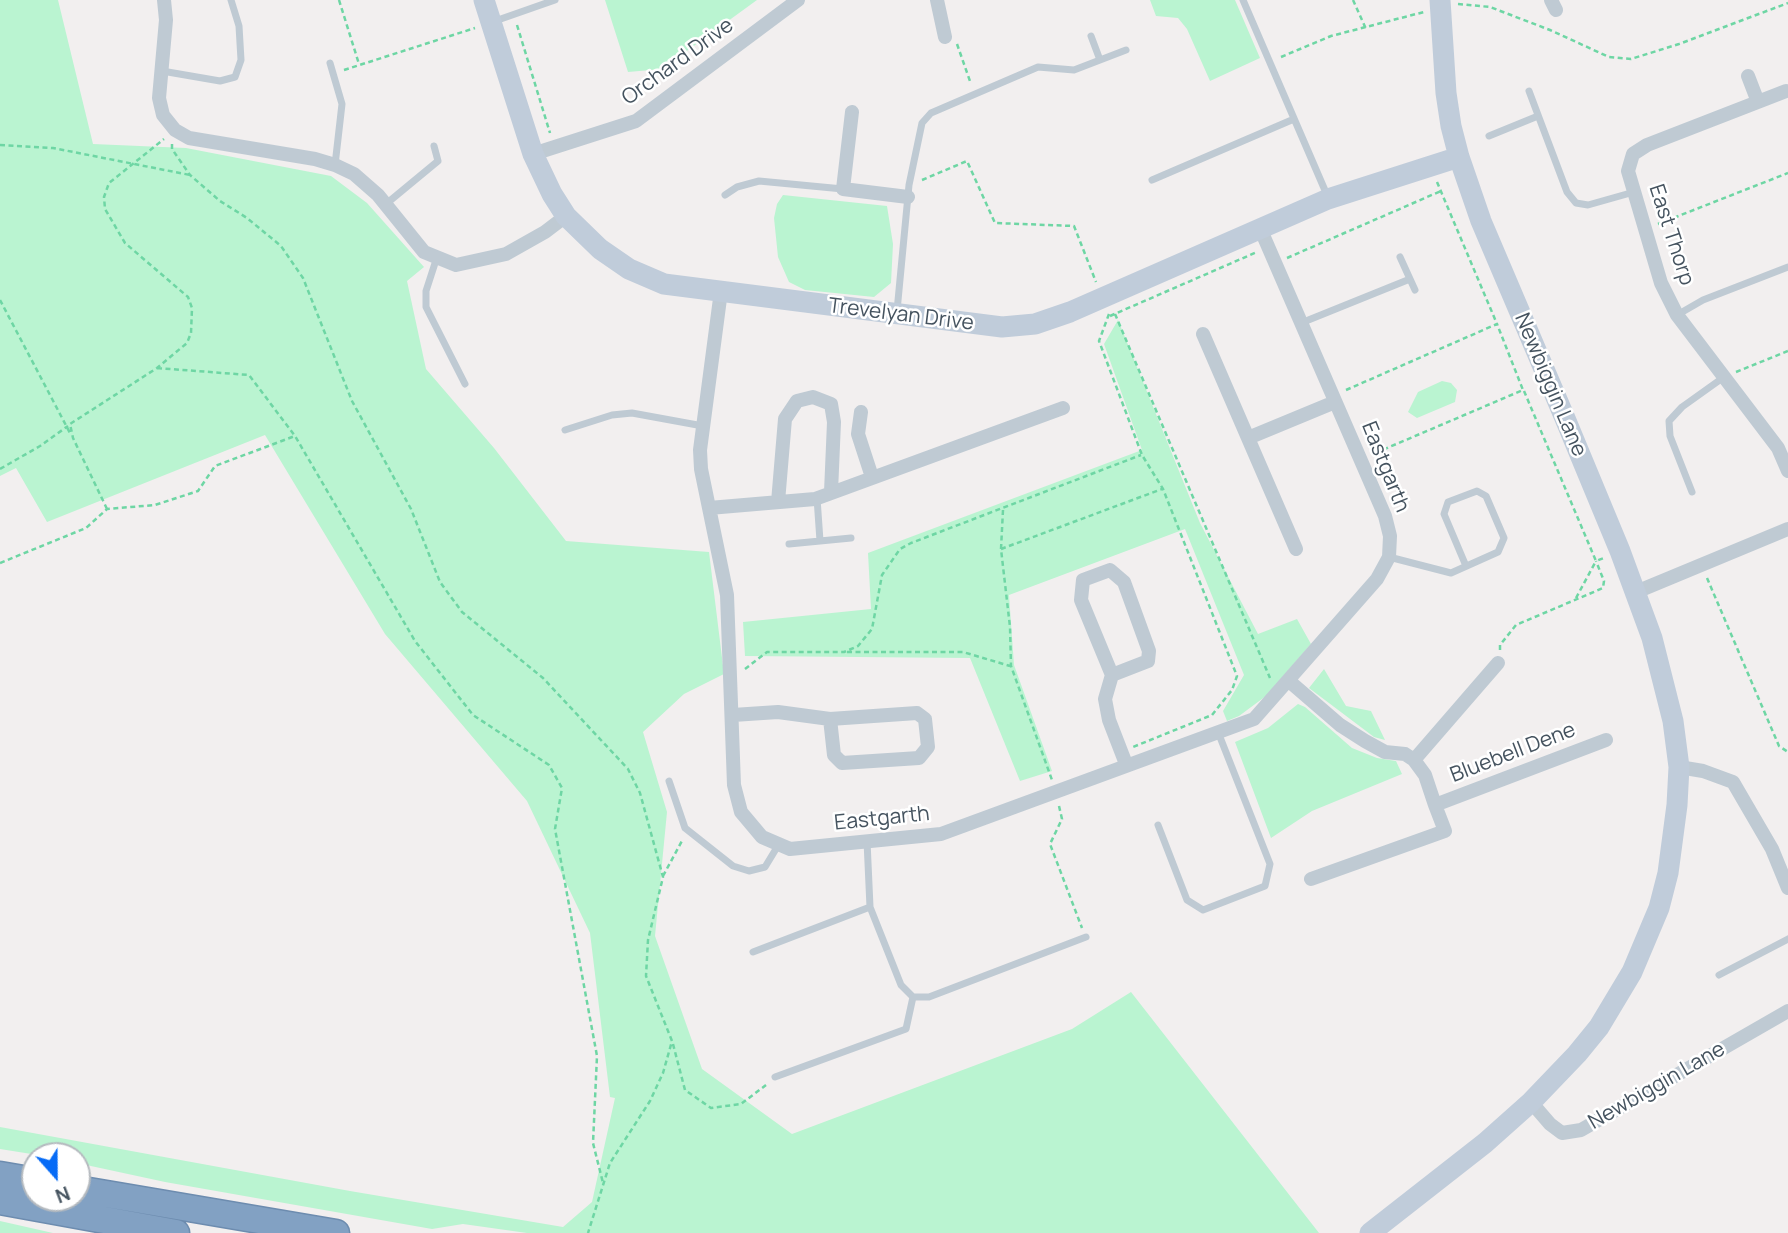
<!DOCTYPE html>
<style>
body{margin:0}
#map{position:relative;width:1788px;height:1233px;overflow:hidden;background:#f2efef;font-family:Manrope,sans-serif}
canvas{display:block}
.north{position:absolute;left:21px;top:1142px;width:70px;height:70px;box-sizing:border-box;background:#fff;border:2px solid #b5babf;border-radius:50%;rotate:159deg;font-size:19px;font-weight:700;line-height:28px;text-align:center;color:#45535f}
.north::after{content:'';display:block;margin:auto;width:24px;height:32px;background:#066bf6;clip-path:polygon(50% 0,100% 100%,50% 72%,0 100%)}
</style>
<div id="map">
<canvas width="1788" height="1233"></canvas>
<div class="north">N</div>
</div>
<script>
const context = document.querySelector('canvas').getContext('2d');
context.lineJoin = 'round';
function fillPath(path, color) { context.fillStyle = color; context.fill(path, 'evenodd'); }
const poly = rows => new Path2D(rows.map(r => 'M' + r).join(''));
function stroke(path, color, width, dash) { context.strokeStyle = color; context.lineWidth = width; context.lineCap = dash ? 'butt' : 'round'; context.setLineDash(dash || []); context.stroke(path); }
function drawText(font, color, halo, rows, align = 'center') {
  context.font = font + ' Manrope,sans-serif'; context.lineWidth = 5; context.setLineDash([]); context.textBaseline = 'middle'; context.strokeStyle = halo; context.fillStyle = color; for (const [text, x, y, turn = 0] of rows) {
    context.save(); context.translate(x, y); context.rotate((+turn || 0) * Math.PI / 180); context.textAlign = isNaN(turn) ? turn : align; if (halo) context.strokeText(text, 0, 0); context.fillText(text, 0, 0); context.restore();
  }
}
fillPath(poly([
 [0,0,58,0,93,144,186,148,331,176,367,203,424,267,407,281,426,369,494,448,566,541,709,552,724,674,684,694,643,732,667,812,655,936,702,1069,792,1134,1072,1029,1131,992,1319,1233,527,1233,463,1224,432,1229,165,1182,77,1163,77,1156,44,1156,0,1149,0,1127,350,1191,563,1227,592,1202,615,1098,610,1097,590,933,527,801,385,634,265,435,47,522,16,468,0,476],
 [605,0,757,0,662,69,628,72],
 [1150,0,1235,0,1260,58,1210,81,1187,29,1178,18,1156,16],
 [783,195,887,206,893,244,891,283,874,297,805,290,789,282,778,257,774,218,777,204],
 [1118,320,1200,523,1258,634,1297,619,1311,644,1266,696,1239,716,1227,721,1223,711,1244,675,1185,529,1009,595,1014,665,1052,771,1020,781,970,658,745,656,743,622,871,609,868,553,1142,450,1104,344],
 [1442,381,1451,383,1457,390,1455,402,1417,418,1408,412,1418,392],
 [1324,669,1346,706,1371,711,1385,740,1374,737,1309,688],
 [1298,704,1305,707,1352,748,1377,758,1396,761,1402,774,1312,811,1271,838,1235,742,1268,728],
 [0,1221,53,1233,0,1233]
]), '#baf4d1');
const highway = poly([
 [0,1175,35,1181],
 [77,1189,336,1233],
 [0,1201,176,1233]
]);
stroke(highway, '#6d8caf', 29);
stroke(poly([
 [339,0,359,64],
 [1353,0,1366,29],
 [1458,4,1490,7,1550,30,1609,57,1631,59,1679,44,1788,3],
 [517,25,550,133],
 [957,44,971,84],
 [1281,57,1331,36,1424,12],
 [344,70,475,28],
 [172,144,172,149,190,175,220,201,247,218,281,246,303,278,352,401,411,509,440,582,462,612,543,678,628,769,640,793,663,877,648,940,646,976,672,1041,663,1073,650,1101,610,1163,588,1233],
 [0,145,53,148,190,175],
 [922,180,967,161,995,223,1074,226,1096,282],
 [1437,182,1497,324],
 [1658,224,1788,173],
 [1287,258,1441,191],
 [0,300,70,433],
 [1109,314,1099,341,1142,455,1163,489,1237,676,1232,690,1212,715,1133,747],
 [1115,314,1270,678],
 [1110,316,1257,252],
 [157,368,249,375,295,436,415,641,473,715,549,765,562,788,555,829,597,1056,593,1143,603,1183],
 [1736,372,1788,351],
 [1346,390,1497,324,1523,390,1373,454],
 [1524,391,1596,561,1604,558],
 [0,469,40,446,68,426],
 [107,509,73,438,70,424,157,368,187,343,191,333,192,308,188,297,125,243,105,209,104,197,109,183,164,139],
 [1003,510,1001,549,1010,627,1011,666,1052,780],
 [1001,549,1162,489],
 [0,563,86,528,107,509,155,505,198,491,215,466,295,436],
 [1707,578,1779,746,1788,752],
 [1576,598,1596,561],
 [1500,650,1500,645,1516,625,1603,588,1604,581,1596,561],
 [847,652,963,652,1010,666],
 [745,669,767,652,844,652,858,646,872,629,882,575,900,549,911,543,1141,455],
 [1059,806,1062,819,1050,844,1082,928],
 [663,876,683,839],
 [673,1044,685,1090,711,1108,741,1104,766,1085]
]), '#6ed6a4', 2.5, [5, 3.5]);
stroke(poly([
 [1243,0,1327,195],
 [495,21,555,0],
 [1091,36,1100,60],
 [330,63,342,104,335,165],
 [162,71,220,81,235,77,241,60,239,26,231,0],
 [1529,91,1567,192,1576,203,1588,205,1634,192],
 [1489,136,1538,116],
 [1152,180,1294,119],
 [725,195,737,187,759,181,843,189],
 [386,204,438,161,434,146],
 [437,257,426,291,426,307,465,384],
 [1400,257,1415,290],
 [897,311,909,185,922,123,931,113,1038,67,1074,70,1126,50],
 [1677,315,1703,300,1788,267],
 [1301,323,1410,279],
 [565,430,612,415,632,413,703,426],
 [1692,492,1670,436,1669,421,1682,407,1724,377],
 [817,498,820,541],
 [789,544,851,538],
 [1389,557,1451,573,1498,552,1504,538,1486,496,1477,491,1448,502,1444,514,1466,566],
 [669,781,685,828,733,866,749,871,765,867,779,844],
 [1158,825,1187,900,1203,910,1265,886,1270,864,1218,732],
 [867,841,870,907,901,985,913,997,929,997,1086,937],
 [753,952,870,907],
 [1719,975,1788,939],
 [775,1077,906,1029,913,997]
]), '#bfcad3', 7);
stroke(poly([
 [164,0,166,20,159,98,163,115,175,130,189,138,315,159,335,165,354,174,378,195,424,252,456,265,506,254,545,232,566,216],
 [937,0,945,37],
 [1551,0,1556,10],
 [1748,76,1758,102],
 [1786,91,1647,145,1633,154,1628,171,1661,283,1677,315,1778,448,1788,471],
 [852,112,843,189,908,197],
 [533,154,636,121,798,0],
 [721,291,700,450,701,469,727,595,734,785,741,812,762,837,790,849,941,834,1254,719,1377,579,1389,557,1390,536,1385,516,1260,228],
 [1203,334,1296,549],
 [861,412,858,434,872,477],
 [1248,438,1335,402],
 [778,502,785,419,797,401,813,397,831,404,834,422,831,492],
 [709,508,815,499,1063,408],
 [1110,570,1124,582,1149,651,1148,661,1112,675,1081,600,1083,580,1110,570],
 [1636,592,1788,529],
 [1112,675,1105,699,1109,720,1126,764],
 [1289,681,1340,725,1365,741,1385,752,1405,754,1414,760,1425,775,1435,805],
 [733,715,778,712,830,719,834,755,842,763,919,758,928,747,925,719,917,713,830,719],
 [1414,760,1498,663],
 [1679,767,1703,771,1733,782,1772,849,1788,888],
 [1311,879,1445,831,1435,805,1606,740],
 [1531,1102,1550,1124,1562,1133,1581,1130,1788,1011]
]), '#bfcad3', 14);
stroke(poly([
 [484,0,533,154,552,194,566,216,600,249,629,269,664,284,1002,327,1035,324,1070,312,1328,199,1459,157],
 [1370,1233,1485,1143,1531,1102,1577,1054,1599,1027,1632,972,1659,908,1668,873,1677,805,1679,767,1673,721,1652,638,1620,551,1564,416,1481,221,1459,157,1451,126,1446,93,1440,0]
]), '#c0ccda', 21);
stroke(highway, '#82a1c3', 26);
drawText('21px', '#45535f', '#fff', [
 ["Orchard Drive",678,62,-36],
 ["East Thorp",1671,235,72],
 ["Trevelyan Drive",901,315,7],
 ["Newbiggin Lane",1550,385,67],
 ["Eastgarth",1385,467,68],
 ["Bluebell Dene",1513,753,-21],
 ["Eastgarth",882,819,-6],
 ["Newbiggin Lane",1657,1086,-30]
]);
</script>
